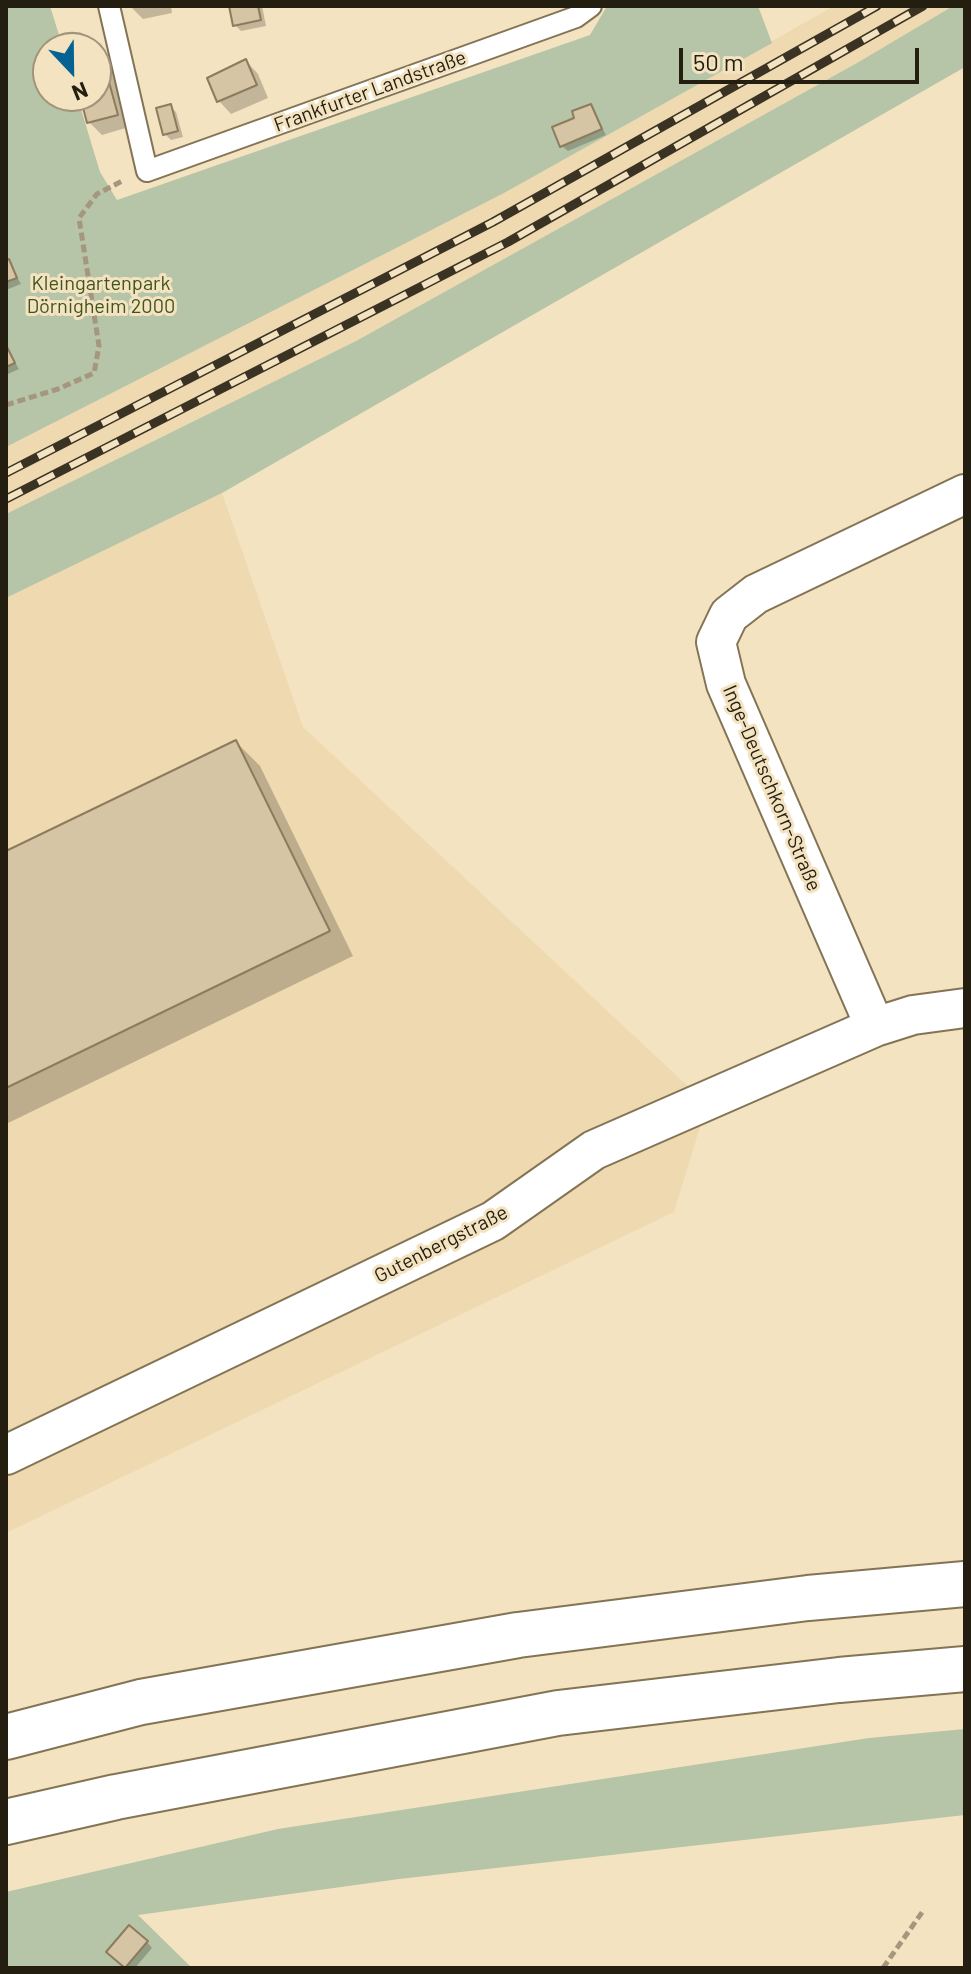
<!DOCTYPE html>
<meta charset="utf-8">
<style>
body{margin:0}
#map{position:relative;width:971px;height:1974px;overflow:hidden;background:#f4e3c1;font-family:Barlow,sans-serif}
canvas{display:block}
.frame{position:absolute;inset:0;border:8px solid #241e11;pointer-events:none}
.north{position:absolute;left:32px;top:32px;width:80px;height:80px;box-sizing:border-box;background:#f4e3c1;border:2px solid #a1947b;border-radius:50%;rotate:158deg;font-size:22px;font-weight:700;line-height:32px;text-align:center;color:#241e11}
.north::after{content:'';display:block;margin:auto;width:28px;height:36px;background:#056292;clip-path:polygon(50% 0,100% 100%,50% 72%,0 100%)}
.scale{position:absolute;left:679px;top:48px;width:240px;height:36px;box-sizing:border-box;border:4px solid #241e11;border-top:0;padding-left:10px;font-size:24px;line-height:28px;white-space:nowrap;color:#241e11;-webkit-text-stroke:6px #f4e3c1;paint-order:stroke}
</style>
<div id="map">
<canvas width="971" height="1974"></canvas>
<div class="frame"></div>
<div class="north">N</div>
<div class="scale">50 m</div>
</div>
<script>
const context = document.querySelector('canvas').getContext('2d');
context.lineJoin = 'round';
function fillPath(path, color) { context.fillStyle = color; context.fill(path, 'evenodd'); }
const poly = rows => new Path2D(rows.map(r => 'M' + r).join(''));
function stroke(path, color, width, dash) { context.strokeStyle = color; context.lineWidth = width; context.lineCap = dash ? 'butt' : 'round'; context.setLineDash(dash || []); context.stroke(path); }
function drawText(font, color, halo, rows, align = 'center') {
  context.font = font + ' Barlow,sans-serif'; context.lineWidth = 6; context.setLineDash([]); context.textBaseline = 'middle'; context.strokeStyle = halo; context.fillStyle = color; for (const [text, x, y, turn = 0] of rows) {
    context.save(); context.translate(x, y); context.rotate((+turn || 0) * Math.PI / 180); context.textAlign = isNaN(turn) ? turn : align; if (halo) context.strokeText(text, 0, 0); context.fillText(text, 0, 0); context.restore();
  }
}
fillPath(poly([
 [834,6,953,6,857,63,356,341,6,514,6,447,504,193],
 [222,493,303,727,707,1104,674,1212,6,1533,6,598]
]), '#eed9b0');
fillPath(poly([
 [6,6,50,6,63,48,48,48,48,96,77,96,100,172,117,200,590,35,607,6,758,6,772,43,504,193,6,447],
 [953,6,965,6,965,67,222,493,6,598,6,514,356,341,857,63],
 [965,1729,965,1815,399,1879,138,1915,192,1968,6,1968,6,1892,278,1829,869,1738]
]), '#b6c4a7');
fillPath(poly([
 [130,6,171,6,172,13,143,19],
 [232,6,262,6,266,26,241,31,235,25],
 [246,61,258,74,268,98,231,114,219,101,222,70],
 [102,63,115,75,129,127,102,135,89,122,82,96,96,96,96,64],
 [170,106,176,112,183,137,171,140,165,134],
 [591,106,606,135,568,151,562,146,577,119],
 [8,261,21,284,6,290,6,262],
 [6,347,19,369,6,375],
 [236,742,260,766,353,956,6,1124,6,854],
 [147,1942,152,1948,135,1968,127,1968,114,1958]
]), '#0003');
const building = poly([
 [229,6,258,6,261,20,233,26,229,6],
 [246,59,257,85,217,102,207,78,246,59],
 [103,60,118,115,87,123,80,96,96,96,96,62,103,60],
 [171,104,178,131,163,135,156,108,171,104],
 [591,104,602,129,560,147,552,127,574,118,572,111,591,104],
 [9,259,17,278,6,282,6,260,9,259],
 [6,345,15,363,6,367,6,345],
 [236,740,330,931,6,1088,6,851,236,740],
 [129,1925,148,1941,125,1968,106,1952,129,1925]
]);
fillPath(building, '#d6c5a4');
stroke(building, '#8c7c5d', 2);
const lane = poly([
 [109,6,147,171,576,17,591,6]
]);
const street = poly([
 [875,1027,726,684,716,642,729,615,756,594,965,494],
 [6,1455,493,1221,594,1150,875,1027,913,1015,965,1008]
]);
const highway = poly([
 [6,1737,141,1702,518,1635,808,1598,965,1584],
 [6,1822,116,1797,558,1713,839,1680,965,1669]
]);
stroke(lane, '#837455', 24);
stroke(street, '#837455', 42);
stroke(highway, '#837455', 48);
stroke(poly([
 [6,405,58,389,94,373,99,346,79,218,97,194,124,180],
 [883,1968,923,1911]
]), '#a4977d', 5, [8, 4]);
stroke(lane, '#fff', 20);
stroke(street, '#fff', 38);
stroke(highway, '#fff', 44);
const rail = poly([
 [6,473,493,222,877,6],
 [6,499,508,242,923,6]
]);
stroke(rail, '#3a3324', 9);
stroke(rail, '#f4e3c1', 6, [18]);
drawText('20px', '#241e11', '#f4e3c1', [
 ["Frankfurter Landstraße",370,91,-20],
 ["Inge-Deutschkorn-Straße",772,788,67],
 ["Gutenbergstraße",441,1244,-27]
]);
drawText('20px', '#3f551b', '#f4e3c1', [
 ["Kleingartenpark",101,283],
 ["Dörnigheim 2000",101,306]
]);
</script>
